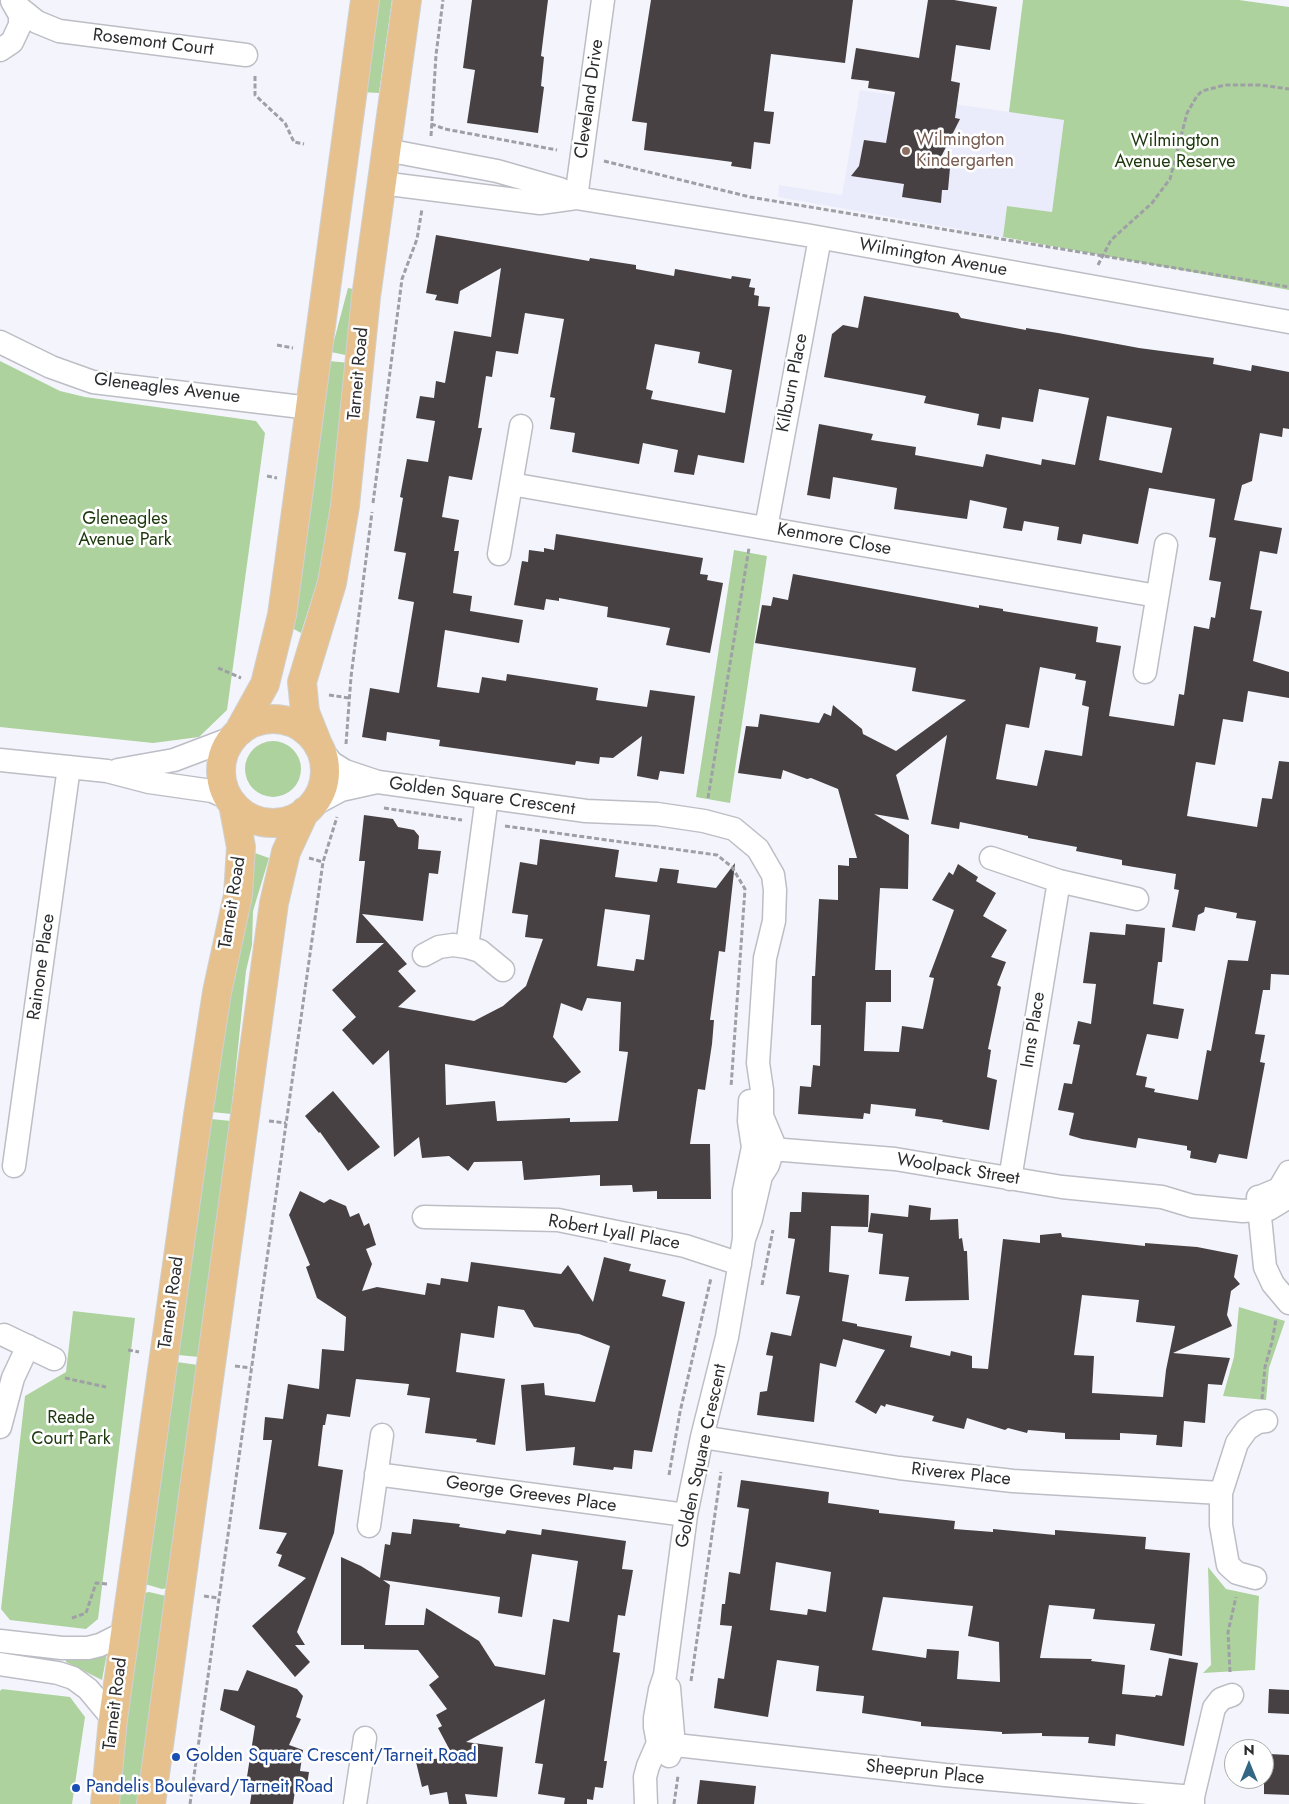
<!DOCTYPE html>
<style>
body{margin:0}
#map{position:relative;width:1289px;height:1804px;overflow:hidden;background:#f4f5fc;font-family:Jost,sans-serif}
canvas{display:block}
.north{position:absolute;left:1224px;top:1739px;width:50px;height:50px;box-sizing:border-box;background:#fff;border:1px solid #aaabab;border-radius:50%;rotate:0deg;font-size:14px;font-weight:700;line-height:20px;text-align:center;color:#2b2c2e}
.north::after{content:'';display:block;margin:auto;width:18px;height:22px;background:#346784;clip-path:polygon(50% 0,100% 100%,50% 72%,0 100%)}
</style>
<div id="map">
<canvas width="1289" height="1804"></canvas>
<div class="north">N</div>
</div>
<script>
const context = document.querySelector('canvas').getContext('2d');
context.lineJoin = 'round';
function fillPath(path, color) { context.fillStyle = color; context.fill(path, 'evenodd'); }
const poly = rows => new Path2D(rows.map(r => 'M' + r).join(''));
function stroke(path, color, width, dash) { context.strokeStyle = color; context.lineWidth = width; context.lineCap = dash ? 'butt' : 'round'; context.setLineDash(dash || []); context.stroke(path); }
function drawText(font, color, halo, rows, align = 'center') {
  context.font = font + ' Jost,sans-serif'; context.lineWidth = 5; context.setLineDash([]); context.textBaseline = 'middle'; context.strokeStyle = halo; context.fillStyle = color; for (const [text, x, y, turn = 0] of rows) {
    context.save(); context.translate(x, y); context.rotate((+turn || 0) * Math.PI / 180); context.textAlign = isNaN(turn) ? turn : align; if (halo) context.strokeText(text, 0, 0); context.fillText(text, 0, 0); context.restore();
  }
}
fillPath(poly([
 [860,90,1064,120,1052,213,1007,206,1003,237,778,197,779,185,842,195]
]), '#ebecfb');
fillPath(poly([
 [373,0,392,0,379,93,361,92],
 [1023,0,1239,0,1289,7,1289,290,1003,237,1007,206,1052,212,1064,120,1009,112],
 [348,288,358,290,350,356,331,352],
 [0,361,60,391,85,397,256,421,265,433,227,710,199,737,153,743,0,727],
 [329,361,350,363,331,517,323,563,301,633,292,628,297,610],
 [734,550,767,556,730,803,696,797],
 '245 769a28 28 0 1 1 56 0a28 28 0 1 1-56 0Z',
 [255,853,269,858,253,911,252,945,246,971,231,1114,212,1112,229,992,253,882],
 [211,1119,231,1121,199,1357,178,1355],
 [1239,1307,1285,1321,1269,1368,1266,1400,1223,1396,1234,1357],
 [73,1311,135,1318,98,1619,86,1629,10,1620,1,1609,25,1396,66,1372],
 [177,1362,198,1365,167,1588,162,1589,145,1584],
 [1208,1567,1226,1589,1259,1596,1255,1670,1203,1673,1211,1665],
 [149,1592,166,1596,137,1804,118,1804,125,1731,144,1593],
 [107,1653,102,1680,66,1662,66,1656],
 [2,1689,70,1697,85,1717,72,1804,0,1804,0,1691]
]), '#add29d');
fillPath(poly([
 [472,0,548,0,541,56,544,57,541,86,544,87,538,133,467,123,475,70,463,68],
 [651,0,853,0,845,63,771,54,764,111,774,112,770,144,754,142,751,169,731,166,732,162,644,150,647,123,632,121],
 [928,0,954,0,997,7,990,50,956,45,951,81,960,83,955,118,960,119,937,165,950,168,948,190,942,190,941,203,902,197,904,184,851,176,859,166,864,140,886,143,895,92,868,88,869,81,851,79,856,48,919,58],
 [436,235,589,261,590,258,636,265,636,269,674,276,675,269,731,279,732,276,751,279,749,287,755,288,754,295,759,296,758,306,770,307,744,463,698,455,694,475,674,472,678,450,643,443,639,464,572,452,575,433,550,429,555,398,550,397,564,319,525,313,518,354,496,351,492,377,486,376,478,428,482,428,472,480,449,476,442,517,459,520,454,551,459,551,453,593,472,596,470,611,523,620,519,643,445,630,437,687,479,693,482,677,506,681,507,674,598,688,596,700,647,707,650,690,695,696,684,774,660,771,658,780,637,776,642,736,613,758,600,757,599,764,576,761,575,765,439,746,440,740,387,732,386,741,362,737,370,688,399,693,414,602,398,599,406,553,394,551,403,498,400,497,407,459,428,462,435,421,416,418,420,396,434,398,436,381,445,383,454,331,491,337,501,268,460,291,458,304,435,300,437,295,426,293],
 [655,344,700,352,698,363,732,370,725,413,651,399,653,391,646,389],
 [864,296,958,313,961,318,1026,330,1026,328,1058,333,1139,348,1214,358,1213,364,1251,371,1252,365,1289,372,1289,429,1283,428,1282,437,1260,433,1252,481,1242,485,1234,520,1282,528,1277,554,1260,551,1250,609,1262,611,1253,661,1289,672,1289,698,1248,691,1243,722,1223,719,1215,765,1196,762,1187,816,1257,827,1262,798,1272,799,1279,761,1289,762,1289,975,1271,974,1270,990,1263,990,1255,1034,1265,1035,1260,1062,1265,1063,1247,1159,1219,1154,1216,1163,1190,1158,1191,1151,1187,1150,1187,1146,1138,1138,1136,1148,1082,1139,1069,1135,1074,1113,1058,1110,1064,1083,1072,1084,1080,1045,1073,1044,1078,1021,1091,1024,1096,984,1083,983,1090,932,1125,935,1126,924,1165,928,1162,962,1158,962,1153,1004,1184,1009,1178,1039,1147,1034,1136,1075,1147,1077,1145,1087,1155,1089,1154,1092,1198,1100,1207,1050,1211,1051,1228,960,1248,961,1256,921,1236,918,1237,913,1205,907,1204,912,1198,915,1195,931,1172,927,1179,890,1174,889,1176,874,1122,865,1122,860,1076,851,1077,847,1028,838,1028,836,960,822,959,829,931,824,947,735,896,775,909,820,874,814,909,835,908,889,880,888,875,970,891,970,891,1002,866,1002,864,1051,899,1052,902,1026,923,1029,934,978,929,977,954,910,932,900,949,872,953,875,958,864,978,877,976,881,996,893,983,916,1007,930,991,957,1006,962,997,985,1001,987,988,1049,991,1050,987,1077,997,1080,989,1130,942,1122,943,1120,915,1116,916,1109,871,1104,870,1114,864,1113,863,1119,798,1114,800,1086,811,1087,813,1065,820,1066,821,1025,811,1025,812,976,815,976,819,899,838,900,838,865,849,866,849,858,857,858,838,789,811,778,807,779,783,770,781,779,738,773,746,726,758,727,760,714,819,723,824,713,831,716,833,705,862,729,863,734,896,751,966,700,912,691,916,668,755,643,762,605,771,606,773,597,788,600,793,574,979,608,979,605,1003,609,1003,611,1098,627,1096,642,1121,646,1109,716,1174,726,1179,694,1184,695,1194,626,1209,629,1211,617,1215,618,1221,582,1209,580,1216,538,1209,537,1215,499,1149,488,1138,544,1083,534,1081,544,1057,540,1059,527,1024,521,1022,531,1003,528,1007,508,970,500,967,519,894,509,897,488,833,477,830,499,807,495,819,424,873,434,871,440,916,447,915,455,983,467,986,454,1041,465,1042,459,1075,465,1089,398,1039,389,1033,422,1002,417,1000,429,977,425,979,414,924,403,926,396,824,377,832,334,843,325,858,328],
 [1107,416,1172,428,1162,473,1099,460],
 [1040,667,1076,674,1075,679,1086,681,1082,705,1089,707,1082,756,1045,750,1037,786,996,779,1006,724,1029,728],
 [556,534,703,558,700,574,708,575,707,580,723,583,710,653,666,645,670,628,607,617,608,607,559,598,559,601,546,599,544,610,514,605,522,561,528,562,529,550,544,552,544,548,554,550],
 [364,815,393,819,398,827,414,830,419,836,418,849,441,851,438,874,429,873,423,921,362,914,407,964,398,971,416,991,398,1007,474,1021,503,1006,526,986,543,939,525,937,528,915,512,913,520,862,537,865,540,839,619,850,615,877,657,882,660,868,679,870,677,883,716,888,735,863,725,952,719,951,710,1020,714,1020,712,1044,705,1090,698,1089,690,1144,710,1144,711,1199,657,1199,657,1191,633,1192,632,1185,600,1186,600,1175,524,1180,522,1161,474,1162,468,1171,449,1156,422,1158,419,1137,394,1157,389,1050,373,1065,342,1030,356,1017,332,990,384,943,356,943,365,861,359,861],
 [605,909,650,915,644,960,636,959,634,971,597,966],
 [587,998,621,1002,619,1051,628,1052,618,1121,570,1122,570,1118,497,1121,495,1101,446,1105,445,1064,566,1083,581,1072,553,1037,561,1003,582,1011],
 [333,1091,380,1147,348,1171,320,1132,319,1133,305,1116],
 [300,1191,324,1203,330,1199,346,1206,350,1217,359,1213,364,1226,369,1223,376,1245,366,1249,372,1264,362,1291,377,1287,425,1295,427,1283,440,1285,441,1278,468,1282,471,1262,561,1274,568,1265,593,1302,604,1257,631,1264,629,1271,666,1280,662,1296,685,1302,652,1452,634,1450,632,1469,614,1467,613,1470,573,1465,575,1447,526,1451,521,1385,544,1383,545,1395,595,1402,610,1346,579,1334,534,1327,524,1310,498,1306,494,1338,461,1333,456,1372,505,1379,495,1445,476,1442,477,1439,425,1433,430,1398,407,1395,409,1384,356,1379,350,1417,327,1414,325,1425,323,1425,318,1466,343,1470,334,1533,297,1632,305,1645,295,1645,310,1662,295,1677,252,1626,306,1578,278,1566,282,1555,276,1553,287,1533,259,1529,272,1440,263,1440,265,1417,283,1419,288,1384,319,1389,322,1349,344,1351,346,1317,317,1298,306,1267,310,1265,289,1215],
 [802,1192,869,1195,868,1227,831,1226,829,1272,849,1275,842,1321,857,1324,857,1326,912,1336,910,1347,950,1356,951,1351,972,1356,972,1368,988,1369,1003,1239,1040,1243,1040,1235,1061,1233,1062,1237,1145,1246,1145,1243,1197,1247,1238,1255,1234,1277,1240,1284,1231,1291,1227,1315,1232,1326,1173,1353,1230,1358,1222,1385,1208,1384,1205,1423,1184,1421,1182,1447,1156,1445,1157,1435,1120,1433,1120,1440,1065,1439,1065,1433,1028,1430,1027,1433,1008,1428,1005,1430,967,1418,964,1429,932,1421,934,1416,886,1404,885,1407,881,1405,876,1414,855,1402,885,1350,843,1339,836,1367,820,1363,814,1422,757,1415,760,1392,767,1391,773,1356,766,1355,771,1332,791,1336,800,1296,786,1294,795,1239,788,1238,790,1212,801,1212],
 [1082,1295,1139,1300,1136,1322,1175,1326,1166,1370,1163,1397,1092,1393,1094,1356,1074,1355],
 [909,1205,931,1208,930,1220,958,1219,959,1239,962,1238,964,1251,967,1251,969,1300,905,1301,909,1277,879,1274,883,1234,868,1232,871,1213,908,1217],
 [741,1480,829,1492,828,1503,879,1510,879,1513,955,1521,954,1529,993,1532,993,1529,1055,1535,1055,1530,1146,1537,1145,1549,1190,1553,1182,1656,1150,1650,1155,1624,1093,1619,1095,1609,1049,1605,1040,1658,1092,1659,1091,1661,1125,1665,1122,1694,1155,1697,1156,1695,1162,1696,1169,1658,1198,1663,1184,1746,1116,1734,1115,1746,1088,1743,1089,1737,1042,1736,1042,1733,1002,1734,1002,1732,921,1726,921,1722,862,1713,864,1696,816,1691,819,1666,777,1660,768,1717,714,1708,718,1678,724,1679,732,1626,720,1625,722,1604,725,1604,729,1572,740,1574,749,1509,737,1507],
 [776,1562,831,1572,826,1612,808,1609,807,1615,770,1610],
 [883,1597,973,1606,968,1636,999,1642,1000,1682,957,1679,959,1651,927,1649,926,1658,872,1650],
 [413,1519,460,1524,459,1527,505,1534,507,1530,541,1535,542,1529,626,1541,622,1569,633,1570,625,1616,618,1615,613,1652,620,1653,604,1761,607,1761,603,1788,595,1787,593,1800,587,1799,587,1804,564,1804,565,1798,538,1794,543,1764,535,1763,545,1699,466,1742,503,1747,497,1797,465,1794,467,1804,449,1804,447,1792,430,1795,428,1785,422,1787,416,1762,453,1756,438,1728,442,1726,436,1715,447,1709,429,1685,439,1677,418,1650,364,1649,364,1645,341,1645,341,1557,361,1566,380,1578,385,1544,390,1545,392,1532,411,1534],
 [532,1554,578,1561,569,1622,553,1619,545,1675,495,1666,479,1641,426,1608,424,1625,385,1625,390,1585,383,1580,500,1597,498,1613,522,1617],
 [247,1670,297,1689,303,1696,296,1717,301,1719,289,1745,303,1750,300,1771,309,1772,306,1792,295,1791,293,1804,250,1804,253,1784,246,1783,255,1726,220,1710,224,1689,238,1691],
 [1269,1689,1289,1690,1289,1714,1268,1713],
 [1269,1754,1289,1755,1289,1795,1264,1794,1264,1768,1269,1768],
 [700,1780,756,1786,754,1804,697,1804]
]), '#484143');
const minor = poly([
 [17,6,37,22,59,31,246,55],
 [0,50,12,42,20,25,20,15,12,1],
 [386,150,497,171,560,189,576,198,806,235,1289,322],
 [381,183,540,203,576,198],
 [576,198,603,0],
 [0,342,51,367,93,382,310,408],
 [511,484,1157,596],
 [766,528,820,238],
 [499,554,521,426],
 [1145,672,1166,545],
 [320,748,332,763,345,771,378,782,586,811,657,814,704,821,734,829,758,849,773,875,775,890,774,921,765,958,758,1063,762,1090,762,1116,773,1142,773,1149,768,1165,761,1176,751,1219,744,1239],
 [0,760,107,771,149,782,212,791,228,798],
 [118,770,174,760,232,738],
 [313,805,341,790,377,782],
 [991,858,1059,881,1137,899],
 [467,947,487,797],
 [424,955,439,947,453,945,467,947,480,951,503,970],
 [759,1148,895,1159,1062,1187,1162,1197,1192,1206,1243,1211,1269,1209,1289,1197],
 [14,1166,69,767],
 [1010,1179,1059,881],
 [1258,1197,1265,1267,1273,1284,1289,1303],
 [1260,1197,1279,1189,1289,1172],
 [424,1217,558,1220,685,1246,740,1264],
 [4,1335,54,1359],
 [0,1427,13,1378,28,1346],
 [702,1437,899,1468,1013,1481,1221,1493],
 [376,1474,686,1515],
 [369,1526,382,1435],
 [1255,1578,1237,1573,1228,1565,1221,1525,1221,1493,1237,1443,1247,1429,1258,1422,1266,1421],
 [0,1641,62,1648,88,1648,100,1645,126,1632],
 [0,1664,58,1673,73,1678,88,1689,113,1719],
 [658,1743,945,1775,1193,1797],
 [669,1756,674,1746,669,1688],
 [355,1804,365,1738],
 [646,1804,645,1777,648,1766,658,1743,655,1727,655,1718,660,1690,665,1675,686,1515,702,1437,727,1337,744,1239,744,1191,753,1147,749,1121,750,1101],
 [1193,1804,1193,1797,1214,1708,1221,1699,1232,1695]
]);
const major = poly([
 '221 771a52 52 0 1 1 104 0a52 52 0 1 1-104 0Z',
 [239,731,265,684,282,615,365,0],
 [317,742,305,712,302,682,332,583,345,506,366,297,407,0],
 [105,1804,113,1719,198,1115,217,992,238,895,241,847,233,804],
 [151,1804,274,903,286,852,305,811]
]);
stroke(minor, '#bdbec5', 25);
stroke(major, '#d0d1d1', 30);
stroke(poly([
 [255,76,255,95,285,123,294,142,304,144],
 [431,124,445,129,557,150],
 [431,136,436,55,443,0],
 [604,161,750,197,1289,287],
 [1098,265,1111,240,1152,203,1170,179,1187,113,1197,96,1202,91,1225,85,1260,85,1289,89],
 [277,345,293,348],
 [267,476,277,478],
 [373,503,402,279,417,239,422,209],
 [218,668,241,678],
 [329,695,349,698],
 [346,744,351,677,372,512],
 [708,798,749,548],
 [384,808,462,820],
 [505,826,717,855,732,867,745,889,731,1087],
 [309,858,323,862],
 [269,1121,286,1123],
 [762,1285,773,1230],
 [128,1350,139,1352],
 [235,1366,251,1368],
 [65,1378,106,1387],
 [1262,1399,1265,1367,1272,1342,1276,1319],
 [669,1475,680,1412,711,1278],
 [204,1596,219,1598],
 [72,1618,86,1613,96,1583,108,1584],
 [1230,1672,1228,1632,1236,1597],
 [691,1681,721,1472],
 [190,1804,323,862,337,817],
 [674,1804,678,1776]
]), '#9fa0a5', 3, [5, 2.5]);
stroke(minor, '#fff', 22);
stroke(major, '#e7c18d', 28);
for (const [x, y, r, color] of [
 [906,151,5,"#8d6e63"],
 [176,1757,5,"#1a4fb4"],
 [76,1788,5,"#1a4fb4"]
]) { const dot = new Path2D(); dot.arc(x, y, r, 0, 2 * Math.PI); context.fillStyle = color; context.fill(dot); stroke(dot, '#fff', 2); }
drawText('18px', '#2b2c2e', '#fff', [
 ["Rosemont Court",153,43,7],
 ["Cleveland Drive",590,99,-82],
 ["Wilmington Avenue",933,258,10],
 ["Tarneit Road",359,374,-85],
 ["Kilburn Place",793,383,-79],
 ["Gleneagles Avenue",167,389,7],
 ["Kenmore Close",834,540,10],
 ["Golden Square Crescent",482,797,8],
 ["Tarneit Road",233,903,-81],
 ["Rainone Place",42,967,-82],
 ["Inns Place",1034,1030,-81],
 ["Woolpack Street",958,1170,9],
 ["Robert Lyall Place",614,1233,10],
 ["Tarneit Road",172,1303,-82],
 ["Golden Square Crescent",702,1456,-78],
 ["Riverex Place",961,1475,6],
 ["George Greeves Place",531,1495,8],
 ["Tarneit Road",116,1704,-83],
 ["Sheeprun Place",925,1773,6]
]);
drawText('18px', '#785e54', '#fff', [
 ["Wilmington",916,141],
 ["Kindergarten",916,162]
], 'left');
drawText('18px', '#1c380c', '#fff', [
 ["Wilmington",1175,142],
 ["Avenue Reserve",1175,163],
 ["Gleneagles",125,520],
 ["Avenue Park",125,541],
 ["Reade",71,1419],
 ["Court Park",71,1440]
]);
drawText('18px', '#164399', '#fff', [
 ["Golden Square Crescent/Tarneit Road",186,1757],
 ["Pandelis Boulevard/Tarneit Road",86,1788]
], 'left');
</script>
